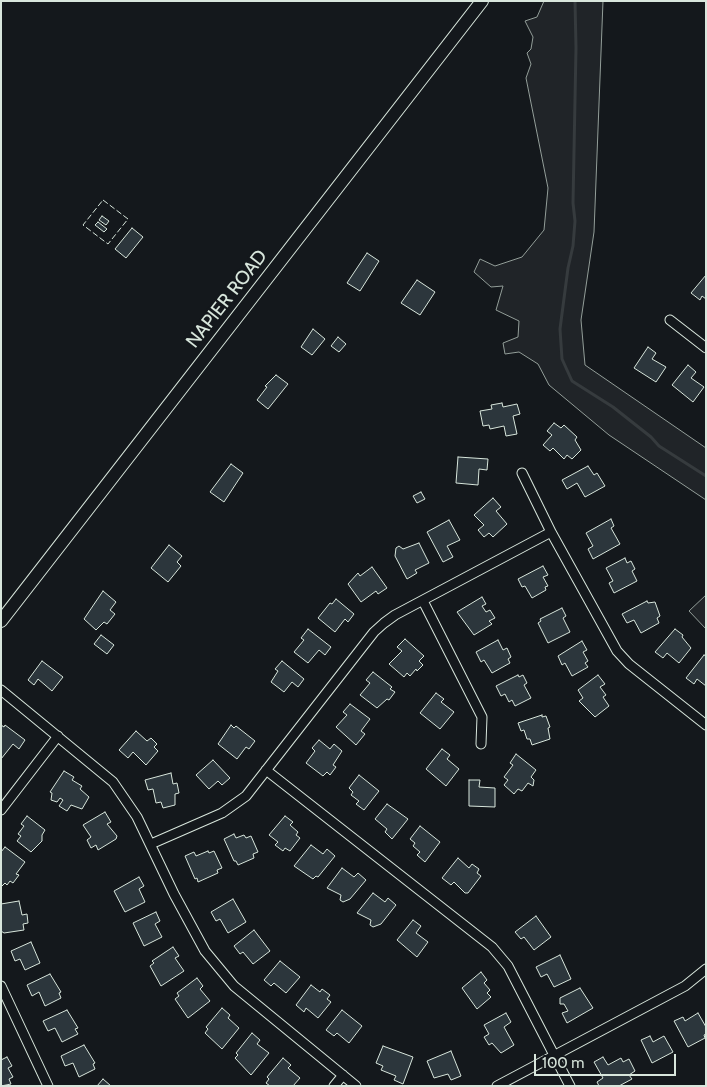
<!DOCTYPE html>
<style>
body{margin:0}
#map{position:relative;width:707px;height:1087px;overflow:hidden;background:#14181c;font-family:Cabin,sans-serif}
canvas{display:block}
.frame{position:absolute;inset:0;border:2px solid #d8e6dc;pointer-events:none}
.scale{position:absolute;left:534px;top:1054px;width:142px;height:22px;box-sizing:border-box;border:2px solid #d8e6dc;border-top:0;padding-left:6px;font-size:15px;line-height:18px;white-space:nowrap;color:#d8e6dc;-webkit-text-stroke:4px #14181c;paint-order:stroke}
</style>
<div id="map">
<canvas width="707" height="1087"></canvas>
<div class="frame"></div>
<div class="scale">100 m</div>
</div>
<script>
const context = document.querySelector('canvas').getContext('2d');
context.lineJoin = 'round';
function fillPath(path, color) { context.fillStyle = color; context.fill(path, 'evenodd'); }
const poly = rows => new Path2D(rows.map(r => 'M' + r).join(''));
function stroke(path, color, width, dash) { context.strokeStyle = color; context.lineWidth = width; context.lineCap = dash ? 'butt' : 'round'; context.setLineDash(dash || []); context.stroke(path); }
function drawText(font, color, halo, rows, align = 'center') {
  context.font = font + ' Cabin,sans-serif'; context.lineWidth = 4; context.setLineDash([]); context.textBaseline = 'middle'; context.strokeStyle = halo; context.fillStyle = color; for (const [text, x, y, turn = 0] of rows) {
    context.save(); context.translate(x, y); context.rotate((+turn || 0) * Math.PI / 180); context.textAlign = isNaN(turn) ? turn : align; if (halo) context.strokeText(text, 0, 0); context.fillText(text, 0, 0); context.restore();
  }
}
const green = poly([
 [544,1,603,1,594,232,581,320,585,365,706,448,706,500,609,435,549,385,538,364,519,352,505,354,503,343,518,337,519,321,496,310,503,286,491,287,474,272,480,259,495,266,522,257,544,230,548,188,526,78,531,64,527,53,531,49,533,37,525,21,537,17,544,1],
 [706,595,706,629,689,611,706,595]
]);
fillPath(green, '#202428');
stroke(green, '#939e99', 1);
stroke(poly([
 [575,1,576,48,573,203,575,221,573,246,568,268,560,329,562,359,572,381,613,407,651,437,659,446,706,476]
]), '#363b3e', 3);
const building = poly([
 [102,216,109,221,106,225,99,220,102,216],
 [98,222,107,229,104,232,95,225,98,222],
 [132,228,143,237,126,258,115,249,132,228],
 [367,253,379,261,360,291,347,283,367,253],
 [706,275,706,299,702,296,700,300,691,293,706,275],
 [417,280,435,292,420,315,401,303,417,280],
 [313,329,325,339,312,355,301,347,313,329],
 [338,337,346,344,339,352,331,346,338,337],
 [648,347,656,353,652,359,666,367,656,382,634,368,648,347],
 [688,365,696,372,691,378,704,387,693,402,672,385,688,365],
 [276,375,288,384,268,409,257,400,267,387,265,386,276,375],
 [502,403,503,407,517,404,520,414,513,416,517,434,506,436,504,426,490,429,489,425,483,426,480,411,492,409,491,405,502,403],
 [554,423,561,428,564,425,577,437,575,440,581,450,572,459,567,455,564,459,553,448,550,451,543,445,552,435,547,431,554,423],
 [458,457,488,459,487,470,479,469,478,485,456,483,458,457],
 [231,464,243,473,224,502,210,492,231,464],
 [588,466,594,475,597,473,605,486,585,497,577,483,567,489,562,480,588,466],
 [421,492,425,499,417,503,413,496,421,492],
 [493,498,501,507,496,511,507,524,493,537,489,533,484,537,478,530,484,525,474,515,493,498],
 [611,519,614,526,611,528,620,544,593,559,588,549,593,546,586,533,611,519],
 [449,520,460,540,447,546,453,557,443,562,427,532,449,520],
 [419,543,429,563,415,570,417,573,407,579,395,556,396,548,399,546,403,549,419,543],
 [169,545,182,556,177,562,181,566,168,582,151,568,169,545],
 [625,558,627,563,631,561,635,569,632,571,637,581,614,593,609,583,613,581,606,568,625,558],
 [543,566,548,575,543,577,548,586,545,587,546,590,532,598,525,586,522,587,518,579,543,566],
 [372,567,387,588,378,594,376,591,361,602,348,584,358,573,360,576,372,567],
 [103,591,116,602,110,610,115,614,107,624,104,622,96,630,84,619,103,591],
 [482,597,486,604,482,606,486,612,490,610,495,618,489,621,492,624,474,635,457,612,482,597],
 [336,599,354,614,348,622,345,619,335,632,318,618,330,603,332,604,336,599],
 [647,601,648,603,655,602,660,616,657,618,659,623,641,633,634,620,627,623,622,614,647,601],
 [562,608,566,616,563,618,570,632,548,643,538,623,541,621,540,619,562,608],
 [308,629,331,647,325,655,319,650,308,663,294,652,304,640,301,638,308,629],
 [675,629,683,635,682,637,691,648,679,663,667,653,663,658,655,652,675,629],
 [101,635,114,645,107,654,94,644,101,635],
 [405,639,424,656,419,661,423,665,417,671,416,669,410,676,407,673,404,677,389,664,402,651,397,647,405,639],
 [498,640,503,650,507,648,511,657,508,659,510,663,492,673,484,660,481,662,476,652,498,640],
 [582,641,587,650,583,652,588,661,585,663,588,667,572,676,565,663,562,665,558,656,582,641],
 [704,655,706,656,706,686,697,679,694,684,686,678,704,655],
 [42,661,63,677,52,691,38,679,34,685,28,680,42,661],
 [282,661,304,679,298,687,292,682,284,692,271,682,278,671,275,669,282,661],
 [373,672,392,687,390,689,395,692,389,700,387,699,377,708,360,695,370,683,366,680,373,672],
 [518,675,519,677,523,675,527,683,524,685,531,698,515,706,512,700,509,702,505,694,501,696,496,686,518,675],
 [598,675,605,684,600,687,606,695,603,697,609,706,595,717,579,701,583,698,578,690,598,675],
 [436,693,444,699,441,702,454,712,440,729,420,713,436,693],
 [350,704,370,719,361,731,365,734,356,745,336,727,347,715,343,712,350,704],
 [542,715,542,717,546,716,550,727,548,728,550,739,532,745,530,739,527,739,524,730,521,731,518,723,542,715],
 [1,725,4,727,5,725,25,740,19,749,13,744,1,759,1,725],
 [231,725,234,728,236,726,255,741,249,749,246,747,237,759,218,744,231,725],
 [136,731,147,741,151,738,157,744,154,747,158,751,146,765,133,752,128,758,119,750,136,731],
 [319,740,330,749,334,744,342,751,333,765,336,767,330,775,327,772,323,776,306,763,315,751,312,748,319,740],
 [442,749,450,755,447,759,459,769,446,786,426,769,442,749],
 [516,754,536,770,531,777,534,780,533,786,528,783,522,791,518,789,514,794,504,785,508,780,504,777,513,765,510,763,516,754],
 [213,760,230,778,222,785,218,781,209,789,196,775,213,760],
 [64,771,74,777,72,780,82,786,80,789,89,797,82,809,71,805,67,811,59,806,63,800,60,798,57,802,51,800,52,793,50,792,64,771],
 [171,773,173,784,177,783,179,793,175,794,175,805,163,808,161,802,156,803,153,789,148,790,145,780,171,773],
 [359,775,379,791,364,810,356,804,359,801,351,795,353,792,349,788,359,775],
 [469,780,480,780,479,787,495,788,495,807,469,806,469,780],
 [387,804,408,819,392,839,385,832,387,829,375,819,387,804],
 [105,812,111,822,107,824,117,836,116,839,98,850,96,845,91,848,87,840,91,837,83,825,105,812],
 [27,816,45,830,42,835,42,841,31,852,17,841,21,836,18,834,24,826,21,824,27,816],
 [285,816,293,822,290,825,298,832,296,835,300,838,290,851,285,848,283,851,275,845,278,842,269,835,285,816],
 [420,826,440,842,425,862,417,855,420,852,413,846,415,843,410,839,420,826],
 [234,834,236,838,244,835,246,838,251,836,258,852,253,854,254,858,238,865,236,861,234,861,224,839,234,834],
 [311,845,323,854,327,849,335,856,318,877,316,876,313,879,294,866,311,845],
 [5,847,25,862,16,874,19,875,13,883,10,881,7,885,5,883,1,887,1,852,5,847],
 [208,851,209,853,214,851,222,868,217,870,218,873,198,882,197,878,195,879,185,856,194,852,196,856,208,851],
 [458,858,469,868,472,864,479,869,477,873,481,876,468,893,465,893,454,882,451,885,442,878,458,858],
 [342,868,354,877,358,873,366,880,350,899,343,902,340,900,341,895,327,888,342,868],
 [139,877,144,886,139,889,145,902,125,912,114,891,139,877],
 [373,893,385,902,388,898,396,905,381,924,373,927,370,925,371,920,357,913,373,893],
 [233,899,246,922,228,933,220,919,216,921,211,912,233,899],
 [19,901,22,915,27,914,28,923,23,924,24,930,4,933,1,931,1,904,19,901],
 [156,912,160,921,155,924,162,937,144,946,133,923,156,912],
 [536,916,551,937,534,950,524,937,521,939,515,932,536,916],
 [413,920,421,926,416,933,428,942,417,957,397,940,413,920],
 [254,930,270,951,253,964,243,952,240,954,234,946,254,930],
 [31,942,40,963,25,970,20,959,15,961,11,951,31,942],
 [173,947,179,956,175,958,184,971,161,986,150,966,154,963,152,961,173,947],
 [560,955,571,979,554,987,547,974,541,977,536,967,560,955],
 [280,961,300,977,286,993,274,983,271,986,264,980,280,961],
 [481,972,487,980,484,983,490,990,487,993,491,997,477,1009,462,988,481,972],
 [50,974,61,992,59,993,61,998,45,1006,39,992,32,996,27,985,50,974],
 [197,978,203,986,200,989,210,1001,188,1018,175,999,179,996,177,993,197,978],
 [311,985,320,992,322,989,330,995,327,999,331,1002,318,1018,306,1008,304,1012,296,1005,311,985],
 [580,988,593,1008,567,1023,562,1013,568,1011,564,1004,560,1004,560,998,580,988],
 [222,1008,230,1015,228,1018,239,1028,222,1049,205,1033,208,1029,206,1027,222,1008],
 [67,1010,78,1028,75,1029,78,1034,62,1042,55,1028,48,1031,43,1021,67,1010],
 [342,1010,362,1026,349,1043,337,1033,334,1036,326,1030,342,1010],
 [506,1013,511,1022,504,1027,514,1045,501,1053,492,1043,489,1045,484,1037,489,1034,484,1025,506,1013],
 [698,1013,706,1027,706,1034,704,1035,705,1038,688,1047,674,1021,683,1017,685,1021,698,1013],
 [252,1033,260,1040,257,1044,269,1053,251,1075,235,1058,238,1055,236,1053,252,1033],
 [650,1036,653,1042,664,1036,673,1052,652,1063,641,1040,650,1036],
 [84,1045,95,1063,93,1064,95,1069,79,1077,73,1063,65,1066,61,1056,84,1045],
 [383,1046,413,1057,403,1084,394,1080,396,1076,381,1070,383,1066,376,1063,383,1046],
 [451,1051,461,1076,451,1080,448,1074,434,1078,427,1061,451,1051],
 [7,1057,12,1066,8,1068,13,1077,9,1079,11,1084,1,1086,1,1060,7,1057],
 [603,1057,608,1065,621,1058,623,1062,629,1059,635,1071,629,1075,632,1079,619,1086,599,1086,597,1082,603,1078,594,1062,603,1057],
 [283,1058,291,1065,288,1068,300,1078,293,1086,270,1086,266,1083,269,1079,267,1077,283,1058],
 [103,1079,111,1086,97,1086,103,1079]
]);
fillPath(building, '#2c363c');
stroke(building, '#d8e6dc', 1);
const street = poly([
 [670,320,706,348],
 [522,473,551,532],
 [423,601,482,717,481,744],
 [1,690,113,782,137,817,174,894,205,951,234,986,356,1086],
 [266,770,492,947,508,966,570,1086],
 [1,810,58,736],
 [151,844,222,813,246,796,374,632,384,623,395,615,551,532,617,651,629,664,706,725],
 [1,986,48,1086],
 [334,1086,343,1075],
 [497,1086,685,986,706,969]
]);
const secondary = poly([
 [1,621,482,1]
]);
stroke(street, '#d8e6dc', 11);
stroke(secondary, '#d8e6dc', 14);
stroke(street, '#14181c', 9);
stroke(secondary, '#14181c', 12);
stroke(poly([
 [103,200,128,219,108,244,83,225,103,200]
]), '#d8e6dc', 1, [6, 2.5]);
drawText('19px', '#d8e6dc', '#14181c', [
 ["NAPIER ROAD",227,299,-52]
]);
</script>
